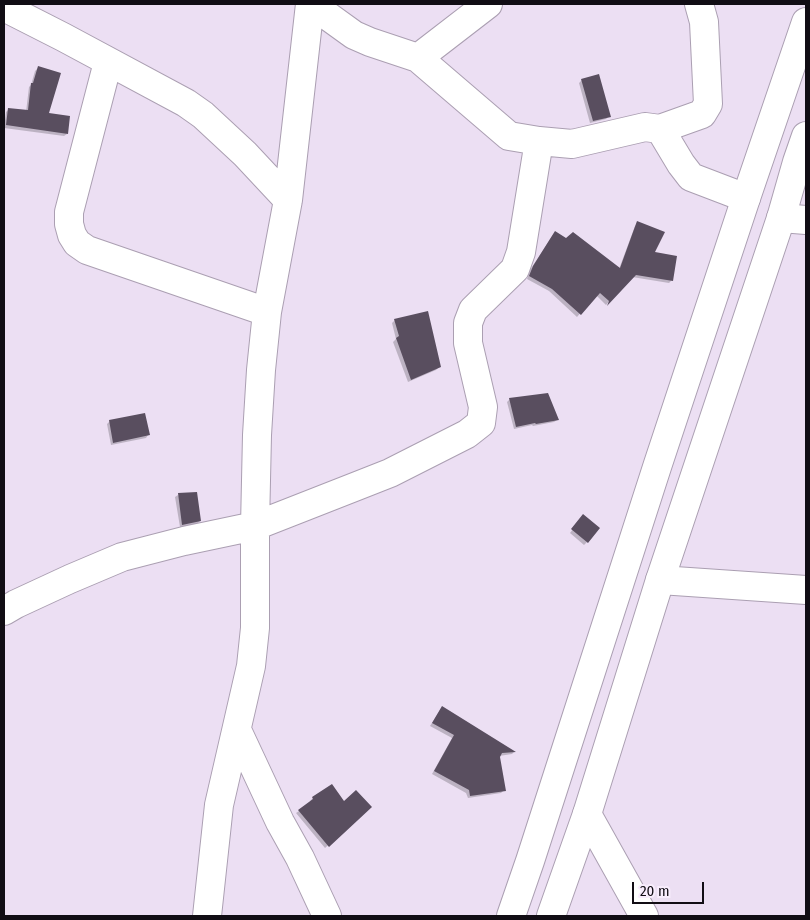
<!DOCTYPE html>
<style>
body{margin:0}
#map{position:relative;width:810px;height:920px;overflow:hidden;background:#ecdff3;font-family:"Fira Sans Condensed",sans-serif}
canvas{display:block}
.frame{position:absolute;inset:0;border:5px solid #110d14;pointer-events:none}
.scale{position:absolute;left:632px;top:882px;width:72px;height:22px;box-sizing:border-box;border:2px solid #110d14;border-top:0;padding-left:6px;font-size:15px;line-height:18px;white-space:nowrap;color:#110d14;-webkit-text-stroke:4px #f8edfd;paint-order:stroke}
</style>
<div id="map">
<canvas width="810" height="920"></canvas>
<div class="frame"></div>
<div class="scale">20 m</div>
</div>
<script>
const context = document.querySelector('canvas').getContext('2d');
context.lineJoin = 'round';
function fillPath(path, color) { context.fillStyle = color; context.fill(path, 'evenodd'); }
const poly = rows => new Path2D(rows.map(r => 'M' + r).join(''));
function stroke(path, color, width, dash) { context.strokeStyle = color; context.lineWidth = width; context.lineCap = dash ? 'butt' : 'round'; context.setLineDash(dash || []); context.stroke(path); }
fillPath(poly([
 [38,68,48,114,67,134,64,136,4,128,6,112,9,109,26,112,29,87,31,85,35,71],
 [582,80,609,116,606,119,590,123,579,83],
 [638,223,654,253,672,280,669,283,632,277,606,305,596,295,577,317,549,291,527,279,530,270,553,235,619,269,635,226],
 [395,320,439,367,436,370,408,382,393,342,396,339,392,323],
 [510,399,557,420,554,422,533,426,532,425,514,429,507,402],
 [110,421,148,435,146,438,111,445,107,424],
 [178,495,200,521,197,524,180,527,175,497],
 [581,519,587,542,584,545,570,533],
 [442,707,514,752,512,754,499,756,504,790,501,793,468,798,466,793,432,774,452,738,430,726],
 [332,786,344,803,370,807,325,848,296,813,311,803,310,801,313,798]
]), '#0003');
fillPath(poly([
 [38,66,61,73,49,113,70,116,68,134,6,125,8,108,28,110,31,83,33,83],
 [599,74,611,117,593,121,581,79],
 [637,221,665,232,655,252,677,256,673,281,636,275,607,306,609,301,600,293,581,315,552,289,529,276,533,266,555,231,566,238,573,232,620,268],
 [428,311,441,367,411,380,396,338,399,336,394,319],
 [548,393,559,420,536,424,535,423,516,427,509,398],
 [145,413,150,435,113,443,109,420],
 [197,492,201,521,182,525,178,493],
 [583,514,600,528,588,543,571,529],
 [442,706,516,752,502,753,500,757,506,791,470,796,469,790,434,771,454,735,432,723],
 [332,784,344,801,356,790,372,807,329,847,298,810,313,799,312,797]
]), '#594e5f');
const minor = poly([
 [311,4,354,35,370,42,418,58,509,136,539,141,572,144,645,127,660,129,681,164,691,177,746,198],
 [4,7,63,37,186,103,203,115,245,154,288,200],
 [418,58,488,4],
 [108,62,69,212,69,224,72,235,77,243,87,250,267,312],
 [660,129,702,114,708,104,704,22,699,4],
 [781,218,806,220],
 [660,580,806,590],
 [4,611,16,604,70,579,122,557,184,541,255,526,357,486,390,473,467,434,481,423,483,407,468,343,468,323,473,310,515,269,521,252,539,141],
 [237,730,280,822,300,858,327,916],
 [587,814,644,916],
 [207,916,219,805,251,666,255,628,255,526,257,435,261,370,267,312,288,200,310,4]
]);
const tertiary = poly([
 [511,916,530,861,657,467,746,198,806,22],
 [551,916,587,814,660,580,781,218,797,162,806,136]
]);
stroke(minor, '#ab9fb2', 30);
stroke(tertiary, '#ab9fb2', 30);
stroke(minor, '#fff', 28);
stroke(tertiary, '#fff', 28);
</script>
